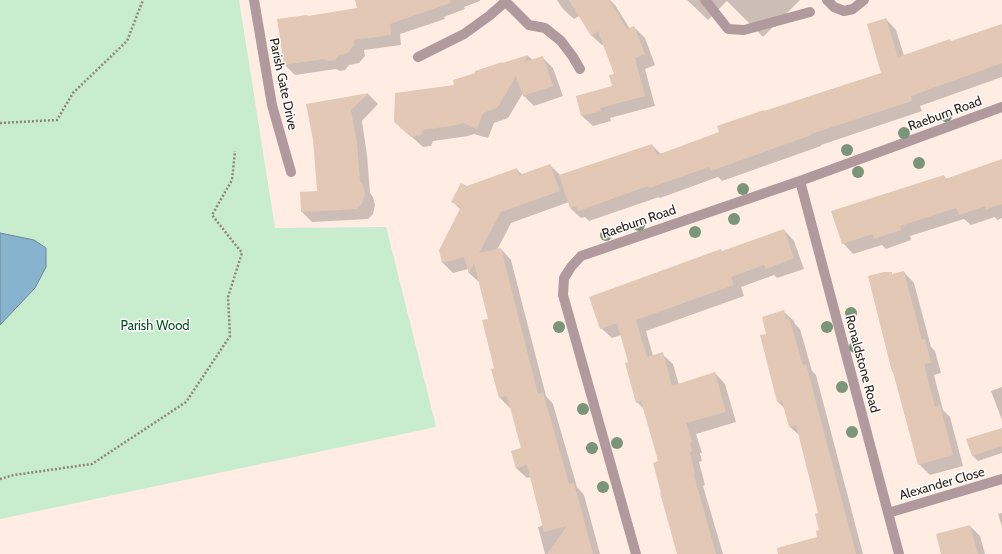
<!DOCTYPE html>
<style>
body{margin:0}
canvas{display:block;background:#ffede3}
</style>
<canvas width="1002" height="554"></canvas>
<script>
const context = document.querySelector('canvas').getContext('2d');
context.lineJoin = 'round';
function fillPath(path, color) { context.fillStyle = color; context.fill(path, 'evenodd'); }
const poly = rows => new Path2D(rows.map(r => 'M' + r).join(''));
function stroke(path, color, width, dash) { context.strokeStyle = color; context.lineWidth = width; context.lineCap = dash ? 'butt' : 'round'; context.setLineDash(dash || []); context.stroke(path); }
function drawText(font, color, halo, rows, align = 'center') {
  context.font = font + ' Cabin,sans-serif'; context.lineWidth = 3; context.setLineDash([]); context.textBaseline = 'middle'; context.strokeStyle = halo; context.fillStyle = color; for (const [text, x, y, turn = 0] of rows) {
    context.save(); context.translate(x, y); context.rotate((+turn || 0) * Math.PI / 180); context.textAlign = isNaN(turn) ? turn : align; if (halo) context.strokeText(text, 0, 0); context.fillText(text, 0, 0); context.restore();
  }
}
fillPath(poly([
 [0,0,239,0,275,228,386,227,436,427,0,519]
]), '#c7ecce');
const water = poly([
 [0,233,34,240,46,248,46,267,35,288,0,325,0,233]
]);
fillPath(water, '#87b3cf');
stroke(water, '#6b8799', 1);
fillPath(poly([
 [356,0,480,0,480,1,464,7,465,9,444,17,445,19,400,34,401,45,364,50,365,56,359,63,349,65,345,70,340,71,336,69,295,75,284,64,308,17,358,9],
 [557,0,610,0,615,5,630,29,634,27,645,38,655,65,645,69,655,106,610,118,611,121,593,126,582,116,613,87,616,74,604,44,602,45,591,35,579,16,574,19,563,9],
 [687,0,800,0,763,37,727,1,708,20],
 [886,19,896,30,904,56,952,42,1002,25,1002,77,920,106,922,111,821,145,821,146,722,181,718,177,660,198,659,197,589,221,585,217,581,218,570,208,569,202,511,223,497,250,501,249,511,260,546,396,553,404,577,487,584,495,600,554,545,554,538,527,544,525,531,477,527,478,516,468,512,451,522,448,512,408,510,408,500,398,489,320,481,284,469,273,468,269,453,273,443,263,461,210,453,202,467,187,516,169,523,175,550,165,561,176,652,145,661,154,720,133,765,112,882,73],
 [528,56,533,60,542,57,553,68,563,96,534,106,523,95,523,93,508,118,494,123,488,138,474,134,468,136,433,141,431,146,423,147,395,122,456,86,503,64],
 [368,94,378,104,362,121,367,155,370,193,373,197,375,205,373,214,368,219,312,222,302,212,318,192,314,139,308,105],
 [1002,160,1002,218,997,220,995,217,971,225,964,219,910,236,911,240,886,249,882,245,853,254,843,243,944,176,947,179],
 [784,230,794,241,804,269,777,278,774,275,741,287,744,296,646,331,653,356,662,354,673,364,679,385,715,373,725,384,736,422,696,434,702,453,700,453,702,461,699,462,705,485,703,486,723,554,678,554,659,462,645,410,637,402,629,363,621,335,612,338,601,328,722,252],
 [904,272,914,283,931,347,935,351,941,373,934,375,943,410,950,417,963,466,930,475,919,464,893,275],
 [783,311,794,321,795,324,800,329,812,371,816,375,863,554,818,554,818,538,820,531,819,514,800,436,790,427,786,410,778,402,768,334],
 [1002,387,1002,420,991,391],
 [1002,434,1002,453,978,461,972,455],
 [1002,513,1002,527,998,514],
 [970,526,980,536,985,554,942,554]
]), '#0003');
fillPath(poly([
 [355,0,450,0,450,3,390,24,391,35,354,40,354,45,348,53,339,55,335,60,328,61,324,59,284,65,277,19,307,15,308,16,357,8],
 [569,0,609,0,627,29,634,26,645,54,635,58,645,96,600,108,601,111,581,116,576,96,612,86,609,75,614,74,598,31,591,36],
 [886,18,898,57,950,39,951,41,1002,24,1002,63,911,96,912,101,811,134,811,135,711,171,709,167,649,188,648,186,578,211,576,206,570,208,559,175,652,144,657,155,719,132,717,126,764,110,764,111,881,73,867,24],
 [528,55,524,62,543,56,553,86,523,96,516,76,497,108,483,113,477,129,463,123,457,125,423,130,421,135,411,137,394,122,395,93,454,85,453,80,475,73,475,71,502,62,502,63],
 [369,93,351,110,357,144,360,181,363,185,365,194,362,203,357,209,301,212,300,192,317,191,313,140,306,104],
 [1002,159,1002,204,986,209,985,206,959,215,956,208,900,226,901,230,874,239,873,234,842,244,831,211,944,175,945,179],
 [550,164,560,191,501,212,479,253,501,248,538,394,543,392,569,484,574,483,593,554,547,554,567,526,544,532,527,465,516,468,511,451,521,448,507,396,499,398,491,369,494,368,482,320,488,319,474,263,469,274,464,257,442,263,439,250,461,207,451,202,461,183,467,186,517,168,519,175],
 [784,229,794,258,766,269,764,265,731,277,734,285,636,320,647,357,663,352,672,386,715,372,726,412,686,423,692,442,690,443,692,451,690,452,695,475,694,475,716,554,677,554,660,493,661,493,653,463,658,461,641,401,636,403,625,363,628,362,617,323,600,329,589,297,721,249,722,251],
 [904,271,922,340,925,339,931,363,924,364,935,407,940,405,953,455,918,465,893,372,892,372,868,276,884,272,892,272,892,274],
 [784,310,786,319,789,318,803,365,806,364,856,554,778,554,777,548,817,537,816,531,819,530,815,514,818,513,796,425,789,427,782,401,777,402,760,335,766,334,762,317],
 [1002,428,1002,446,972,456,966,439],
 [970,525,978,554,941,554,936,534]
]), '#e3c8b5');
stroke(poly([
 [0,123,57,120,73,93,127,41,143,0],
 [0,479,14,475,92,464,186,402,230,336,228,297,242,253,212,215,232,180,235,151]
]), '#92847b', 2.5, [2, 2]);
stroke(poly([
 [254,0,272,105,291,172],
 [504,0,529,25,545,28,561,41,573,57,580,69],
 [705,0,728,29,744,30,810,12],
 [827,0,834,7,844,11,853,9,864,0],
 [418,57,464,34,489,16,505,2],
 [800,181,899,554],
 [888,513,1002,479],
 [636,554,563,295,564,278,571,267,581,256,800,181,1002,107]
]), '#b19a9e', 10);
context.fillStyle = '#7a957a';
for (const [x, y] of [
 [946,116],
 [904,133],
 [847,150],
 [919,163],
 [858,172],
 [743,189],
 [734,219],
 [639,225],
 [695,232],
 [606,235],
 [851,313],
 [559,327],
 [827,327],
 [855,347],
 [842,387],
 [583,409],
 [852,432],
 [617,443],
 [592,448],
 [603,487]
]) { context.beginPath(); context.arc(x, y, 6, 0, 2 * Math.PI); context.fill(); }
drawText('13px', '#2b211a', '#fefefe', [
 ["Parish Gate Drive",283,84,78],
 ["Raeburn Road",945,114,-20],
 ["Raeburn Road",639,222,-19],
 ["Ronaldstone Road",862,364,75],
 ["Alexander Close",942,484,-16]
]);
drawText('13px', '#0d4d25', '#fefefe', [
 ["Parish Wood",155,326]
]);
</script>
